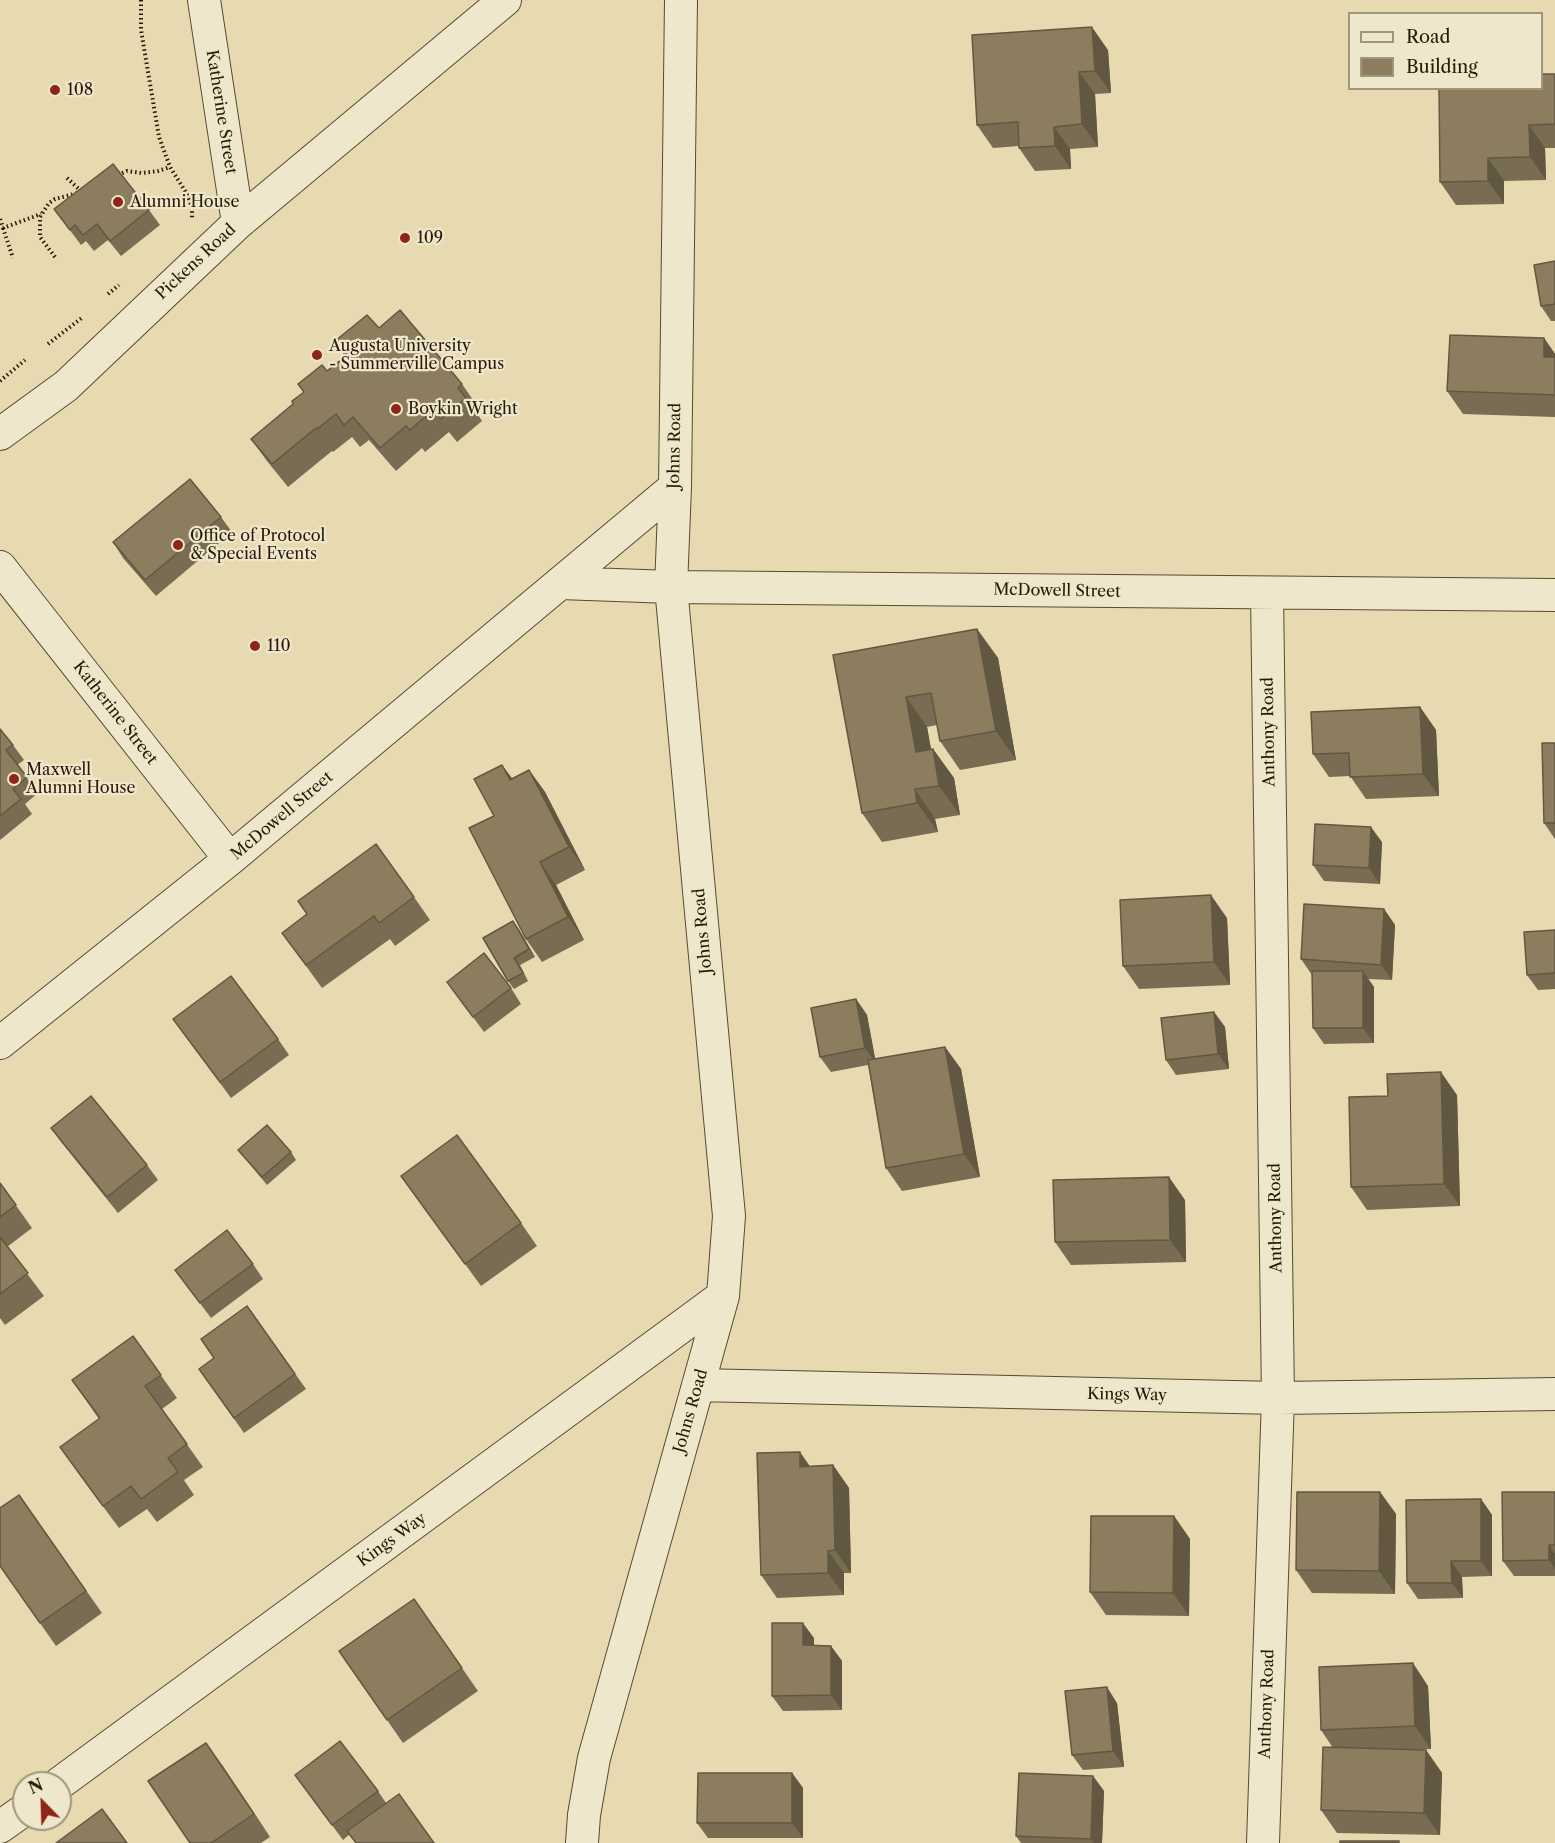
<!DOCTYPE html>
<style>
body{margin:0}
#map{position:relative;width:1555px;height:1843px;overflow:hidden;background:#e7dab1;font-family:"Libre Caslon Text",serif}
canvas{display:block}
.legend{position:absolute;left:1348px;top:12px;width:195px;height:78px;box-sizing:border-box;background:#efe7cc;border:2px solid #a0957d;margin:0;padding:8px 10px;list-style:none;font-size:18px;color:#291906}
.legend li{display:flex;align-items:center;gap:12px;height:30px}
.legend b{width:30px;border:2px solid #a0957d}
.north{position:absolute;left:12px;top:1771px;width:60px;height:60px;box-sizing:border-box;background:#efe7cc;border:2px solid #a0957d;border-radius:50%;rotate:337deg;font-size:16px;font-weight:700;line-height:24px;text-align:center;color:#291906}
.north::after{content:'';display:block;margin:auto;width:21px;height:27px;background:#8f2418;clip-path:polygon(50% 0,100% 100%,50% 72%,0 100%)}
</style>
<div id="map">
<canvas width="1555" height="1843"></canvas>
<ul class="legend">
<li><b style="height:8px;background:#efe7cc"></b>Road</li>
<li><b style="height:16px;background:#8c7d5f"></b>Building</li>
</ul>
<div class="north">N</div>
</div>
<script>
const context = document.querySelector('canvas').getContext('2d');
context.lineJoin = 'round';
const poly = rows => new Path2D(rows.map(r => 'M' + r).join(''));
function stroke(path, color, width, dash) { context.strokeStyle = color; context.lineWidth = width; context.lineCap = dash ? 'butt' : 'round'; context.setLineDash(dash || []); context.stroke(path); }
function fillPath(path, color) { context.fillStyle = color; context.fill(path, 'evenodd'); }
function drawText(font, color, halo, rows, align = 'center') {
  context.font = font + ' "Libre Caslon Text",serif'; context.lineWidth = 4.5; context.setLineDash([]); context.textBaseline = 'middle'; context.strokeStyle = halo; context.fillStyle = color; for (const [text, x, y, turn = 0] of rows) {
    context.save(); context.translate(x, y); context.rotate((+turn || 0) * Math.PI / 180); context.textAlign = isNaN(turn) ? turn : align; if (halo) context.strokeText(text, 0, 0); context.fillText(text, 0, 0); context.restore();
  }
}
const minor = poly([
 [204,0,238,223],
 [0,434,66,386,238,223,505,0],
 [0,567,230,859],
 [560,583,671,587,1555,595],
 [0,1043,230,859,675,487],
 [698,1385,1278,1398,1555,1394],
 [60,1783,723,1296],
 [0,1827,24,1810],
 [582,1843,584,1815,594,1758,723,1296,729,1216,671,587,675,487,681,0],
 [1263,1843,1278,1398,1267,593]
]);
stroke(minor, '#584931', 34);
stroke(poly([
 [141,0,141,30,159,137,170,167,187,194,192,207,192,218],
 [118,175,127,171,142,173,158,171,170,167],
 [67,178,82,192],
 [0,219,3,228,41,214],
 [3,228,13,258],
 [55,257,40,237,40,217,49,203,55,199,78,193],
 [108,294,119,285],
 [48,344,83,317],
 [0,381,25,360]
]), '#291906', 4, [1.5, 3]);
stroke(minor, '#efe7cc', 32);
fillPath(poly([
 [1108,50,1111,93,1095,94,1098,147,1070,149,1071,169,1035,171,1019,148,1019,146,993,148,977,125],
 [1555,74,1555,148,1545,148,1546,180,1504,181,1504,204,1456,205,1440,182],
 [54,209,149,210,160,225,121,256,108,240,94,251,86,241,81,245],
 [1555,261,1555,321,1551,321,1541,306],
 [379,328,462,384,478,407,475,410,482,421,457,442,449,432,425,452,422,448,396,471,369,440,360,447,352,437,333,452,332,451,288,487,267,461,251,439,293,404,304,392,298,384,327,371,345,356,335,341],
 [1544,338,1555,354,1555,417,1463,414,1447,391],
 [221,517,232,532,156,596,123,558,113,542],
 [977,629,998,658,1016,760,960,770,940,741,937,725,927,727,931,749,933,749,954,778,960,815,935,819,938,832,882,842,862,813,833,655],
 [1420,707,1436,730,1439,796,1366,799,1350,776,1329,777,1313,754],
 [0,729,13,745,24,760,17,765,38,793,25,804,32,814,0,840],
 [1555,743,1555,839,1544,823],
 [502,765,512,778,529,770,545,792,585,870,556,885,584,940,542,962,526,939,494,816],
 [1382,842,1380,884,1324,881,1313,865],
 [414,897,430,920,395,946,390,939,322,988,282,933],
 [1384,909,1395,925,1392,980,1368,979,1374,987,1374,1043,1324,1044,1313,1028,1312,975,1301,959],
 [1227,918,1230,985,1139,989,1123,966],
 [513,921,535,957,520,965,528,981,514,989,508,981],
 [1555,930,1555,989,1538,990,1527,975],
 [447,982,511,988,521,1004,484,1032],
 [856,999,867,1015,875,1059,945,1047,961,1069,980,1177,902,1191,886,1168,868,1065,831,1072,820,1057],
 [1214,1012,1225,1027,1229,1069,1176,1075,1166,1060],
 [173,1019,278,1039,289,1055,231,1098],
 [1457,1095,1460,1206,1367,1210,1351,1187],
 [51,1128,147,1165,158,1180,118,1213,62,1143],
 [238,1150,291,1152,296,1160,267,1185],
 [401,1176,521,1223,537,1246,481,1286],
 [0,1183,32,1228,7,1247,44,1296,5,1325,0,1318],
 [1185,1200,1186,1262,1071,1265,1055,1242],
 [253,1264,263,1279,211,1318,175,1270],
 [247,1306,306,1389,244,1433,199,1369,214,1358],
 [133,1336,177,1398,162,1409,203,1467,184,1480,194,1495,157,1522,147,1509,119,1528,76,1470,99,1419,72,1380],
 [833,1465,849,1488,851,1573,844,1573,844,1595,777,1598,761,1575,810,1466],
 [1380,1492,1396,1514,1395,1594,1312,1593,1296,1570],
 [1555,1492,1555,1576,1514,1576,1503,1561],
 [19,1495,102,1613,56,1646,0,1566],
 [1481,1499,1492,1515,1492,1576,1462,1577,1463,1598,1418,1599,1407,1583],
 [1174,1516,1190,1539,1189,1616,1106,1615,1090,1592],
 [414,1599,478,1691,403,1743,339,1651],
 [814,1638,814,1645,831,1646,842,1661,842,1710,783,1711,772,1696],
 [1428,1686,1431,1749,1411,1750,1426,1750,1442,1773,1440,1835,1337,1833,1321,1810,1333,1748,1321,1730],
 [1117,1703,1124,1767,1083,1770,1072,1755],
 [222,1765,270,1837,261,1843,190,1843],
 [792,1773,803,1788,803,1838,708,1838,697,1823],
 [295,1775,378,1791,386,1803,343,1840],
 [1093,1776,1104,1791,1102,1843,1021,1843,1016,1836]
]), '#786c52');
fillPath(poly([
 [1092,27,1108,50,1111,93,1095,71],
 [1079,72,1095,94,1098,147,1082,124],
 [1529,125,1545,148,1546,180,1530,157],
 [1054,127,1070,149,1071,169,1055,146],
 [1488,158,1504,181,1504,204,1488,181],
 [1544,338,1555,354,1555,373,1544,357],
 [977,629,998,658,1016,760,996,731],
 [906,697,927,727,937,782,916,752],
 [1420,707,1436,730,1439,796,1423,774],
 [933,749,954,778,960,815,939,786],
 [502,765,518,787,510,780],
 [529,770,545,792,585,870,569,847],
 [915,789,935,819,938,832,917,803],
 [1371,827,1382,842,1380,884,1369,868],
 [540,862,556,885,584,940,568,917],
 [1211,895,1227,918,1230,985,1214,962],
 [1384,909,1395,925,1392,980,1381,965],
 [513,921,519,929,535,957,529,949],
 [1363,971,1374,987,1374,1043,1363,1028],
 [856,999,867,1015,876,1063,865,1048],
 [1214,1012,1225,1027,1229,1069,1218,1054],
 [945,1047,961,1069,980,1177,964,1154],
 [1441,1072,1457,1095,1460,1206,1444,1184],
 [1169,1177,1185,1200,1186,1262,1170,1240],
 [800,1452,816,1475,800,1467],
 [833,1465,849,1488,851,1573,835,1550],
 [1380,1492,1396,1514,1395,1594,1379,1571],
 [1481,1499,1492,1515,1492,1576,1481,1561],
 [1174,1516,1190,1539,1189,1616,1173,1593],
 [1549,1545,1555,1554,1555,1569,1549,1560],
 [828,1551,844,1573,844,1595,828,1573],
 [1451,1561,1462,1577,1463,1598,1452,1583],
 [803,1623,814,1638,814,1661,803,1645],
 [831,1646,842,1661,842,1710,831,1695],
 [1413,1663,1428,1686,1431,1749,1415,1726],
 [1107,1687,1117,1703,1124,1767,1113,1751],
 [206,1743,222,1765,270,1837,254,1814],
 [1426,1750,1442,1773,1440,1835,1424,1813],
 [792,1773,803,1788,803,1838,792,1823],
 [1093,1776,1104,1791,1102,1843,1094,1843,1091,1839]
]), '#625842');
const building = poly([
 [1092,27,1095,71,1079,72,1082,124,1054,127,1055,146,1019,148,1018,122,977,125,972,35,1092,27],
 [1542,74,1555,74,1555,124,1529,125,1530,157,1488,158,1488,181,1440,182,1439,88,1542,88,1542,74],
 [113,164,149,210,110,241,97,224,83,235,75,225,70,230,54,209,113,164],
 [1555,261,1555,304,1541,306,1534,265,1555,261],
 [400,310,462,384,458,388,466,398,441,419,433,410,410,430,406,426,380,448,353,417,344,425,336,414,317,429,316,428,272,464,251,439,293,404,292,401,304,392,298,384,322,365,327,371,347,355,335,341,367,315,379,328,400,310],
 [1450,335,1544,338,1544,357,1555,357,1555,395,1447,391,1450,335],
 [190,479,221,517,145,580,113,542,190,479],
 [977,629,996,731,940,741,931,693,906,697,916,752,933,749,939,786,915,789,917,803,862,813,833,655,977,629],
 [1420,707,1423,774,1350,777,1349,753,1313,754,1311,712,1420,707],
 [0,729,13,745,6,750,27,777,13,789,21,799,0,816,0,729],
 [1542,743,1555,743,1555,823,1544,823,1542,743],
 [502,765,510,780,529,770,569,847,540,862,568,917,526,939,469,828,494,816,474,779,502,765],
 [1315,824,1371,827,1369,868,1313,865,1315,824],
 [376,844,414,897,379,923,374,916,306,965,282,933,307,914,298,901,376,844],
 [1211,895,1214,962,1123,966,1120,900,1211,895],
 [1304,904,1384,909,1381,965,1301,959,1304,904],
 [513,921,529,949,514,958,523,973,508,981,483,938,513,921],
 [1555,930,1555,973,1527,975,1524,932,1555,930],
 [484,953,511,988,473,1017,447,982,484,953],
 [1312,971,1363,971,1363,1028,1313,1028,1312,971],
 [231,976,278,1039,220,1082,173,1019,231,976],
 [856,999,865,1048,820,1057,811,1008,856,999],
 [1214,1012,1218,1054,1166,1060,1161,1018,1214,1012],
 [945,1047,964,1154,886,1168,868,1060,945,1047],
 [1441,1072,1444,1184,1351,1187,1349,1097,1388,1096,1387,1074,1441,1072],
 [91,1096,147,1165,107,1197,51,1128,91,1096],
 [267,1125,291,1152,262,1177,238,1150,267,1125],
 [457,1135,521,1223,465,1264,401,1176,457,1135],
 [1169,1177,1170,1240,1055,1242,1053,1180,1169,1177],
 [0,1183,16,1205,0,1217,0,1183],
 [227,1230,253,1264,200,1303,175,1270,227,1230],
 [0,1237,28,1273,0,1294,0,1237],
 [247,1306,295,1374,234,1418,199,1369,214,1358,201,1339,247,1306],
 [133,1336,161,1375,145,1386,187,1444,168,1458,178,1472,141,1499,131,1486,103,1506,60,1447,100,1418,72,1380,133,1336],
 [800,1452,800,1467,833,1465,835,1550,828,1551,828,1573,761,1575,757,1453,800,1452],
 [1297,1492,1380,1492,1379,1571,1296,1570,1297,1492],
 [1502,1492,1555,1492,1555,1545,1549,1545,1549,1560,1503,1561,1502,1492],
 [19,1495,86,1591,40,1623,0,1566,0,1508,19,1495],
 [1481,1499,1481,1561,1451,1561,1452,1583,1407,1583,1406,1500,1481,1499],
 [1091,1516,1174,1516,1173,1593,1090,1592,1091,1516],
 [414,1599,462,1668,387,1720,339,1651,414,1599],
 [772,1623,803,1623,803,1645,831,1646,831,1695,772,1696,772,1623],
 [1413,1663,1415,1726,1321,1730,1319,1667,1413,1663],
 [1107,1687,1113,1751,1072,1755,1065,1691,1107,1687],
 [340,1741,378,1791,332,1825,295,1775,340,1741],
 [206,1743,254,1814,211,1843,190,1843,148,1781,206,1743],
 [1323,1747,1426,1750,1424,1813,1321,1810,1323,1747],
 [698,1773,792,1773,792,1823,697,1823,698,1773],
 [1019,1773,1093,1776,1091,1839,1016,1836,1019,1773],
 [399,1794,434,1843,356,1843,347,1831,399,1794],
 [102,1809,127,1843,56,1843,102,1809],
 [1340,1841,1399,1841,1399,1843,1340,1843,1340,1841]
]);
fillPath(building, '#8c7d5f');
stroke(building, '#625842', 1.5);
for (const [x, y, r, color] of [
 [55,90,6,"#8f2418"],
 [118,202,6,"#8f2418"],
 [405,238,6,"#8f2418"],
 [317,355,6,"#8f2418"],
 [396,409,6,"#8f2418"],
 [178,545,6,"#8f2418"],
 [255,646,6,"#8f2418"],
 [14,779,6,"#8f2418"]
]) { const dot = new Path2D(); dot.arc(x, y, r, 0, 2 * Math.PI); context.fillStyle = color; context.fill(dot); stroke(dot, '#efe7cc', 2); }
drawText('16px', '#291906', '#efe7cc', [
 ["108",67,90],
 ["Alumni House",130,202],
 ["109",417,238],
 ["Augusta University",329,346],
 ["- Summerville Campus",329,364],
 ["Boykin Wright",408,409],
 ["Office of Protocol",190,536],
 ["& Special Events",190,554],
 ["110",267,646],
 ["Maxwell",26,770],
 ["Alumni House",26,788]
], 'left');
drawText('16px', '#291906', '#efe7cc', [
 ["Katherine Street",221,112,81],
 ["Pickens Road",196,262,-43],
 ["Johns Road",675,446,-89],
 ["McDowell Street",1057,591,1],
 ["Katherine Street",115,713,52],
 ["Anthony Road",1269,732,-91],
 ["McDowell Street",282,816,-40],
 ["Johns Road",703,931,-95],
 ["Anthony Road",1276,1218,-91],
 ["Kings Way",1127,1395,1],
 ["Johns Road",691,1411,-74],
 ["Kings Way",392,1540,-36],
 ["Anthony Road",1267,1704,-88]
]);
</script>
